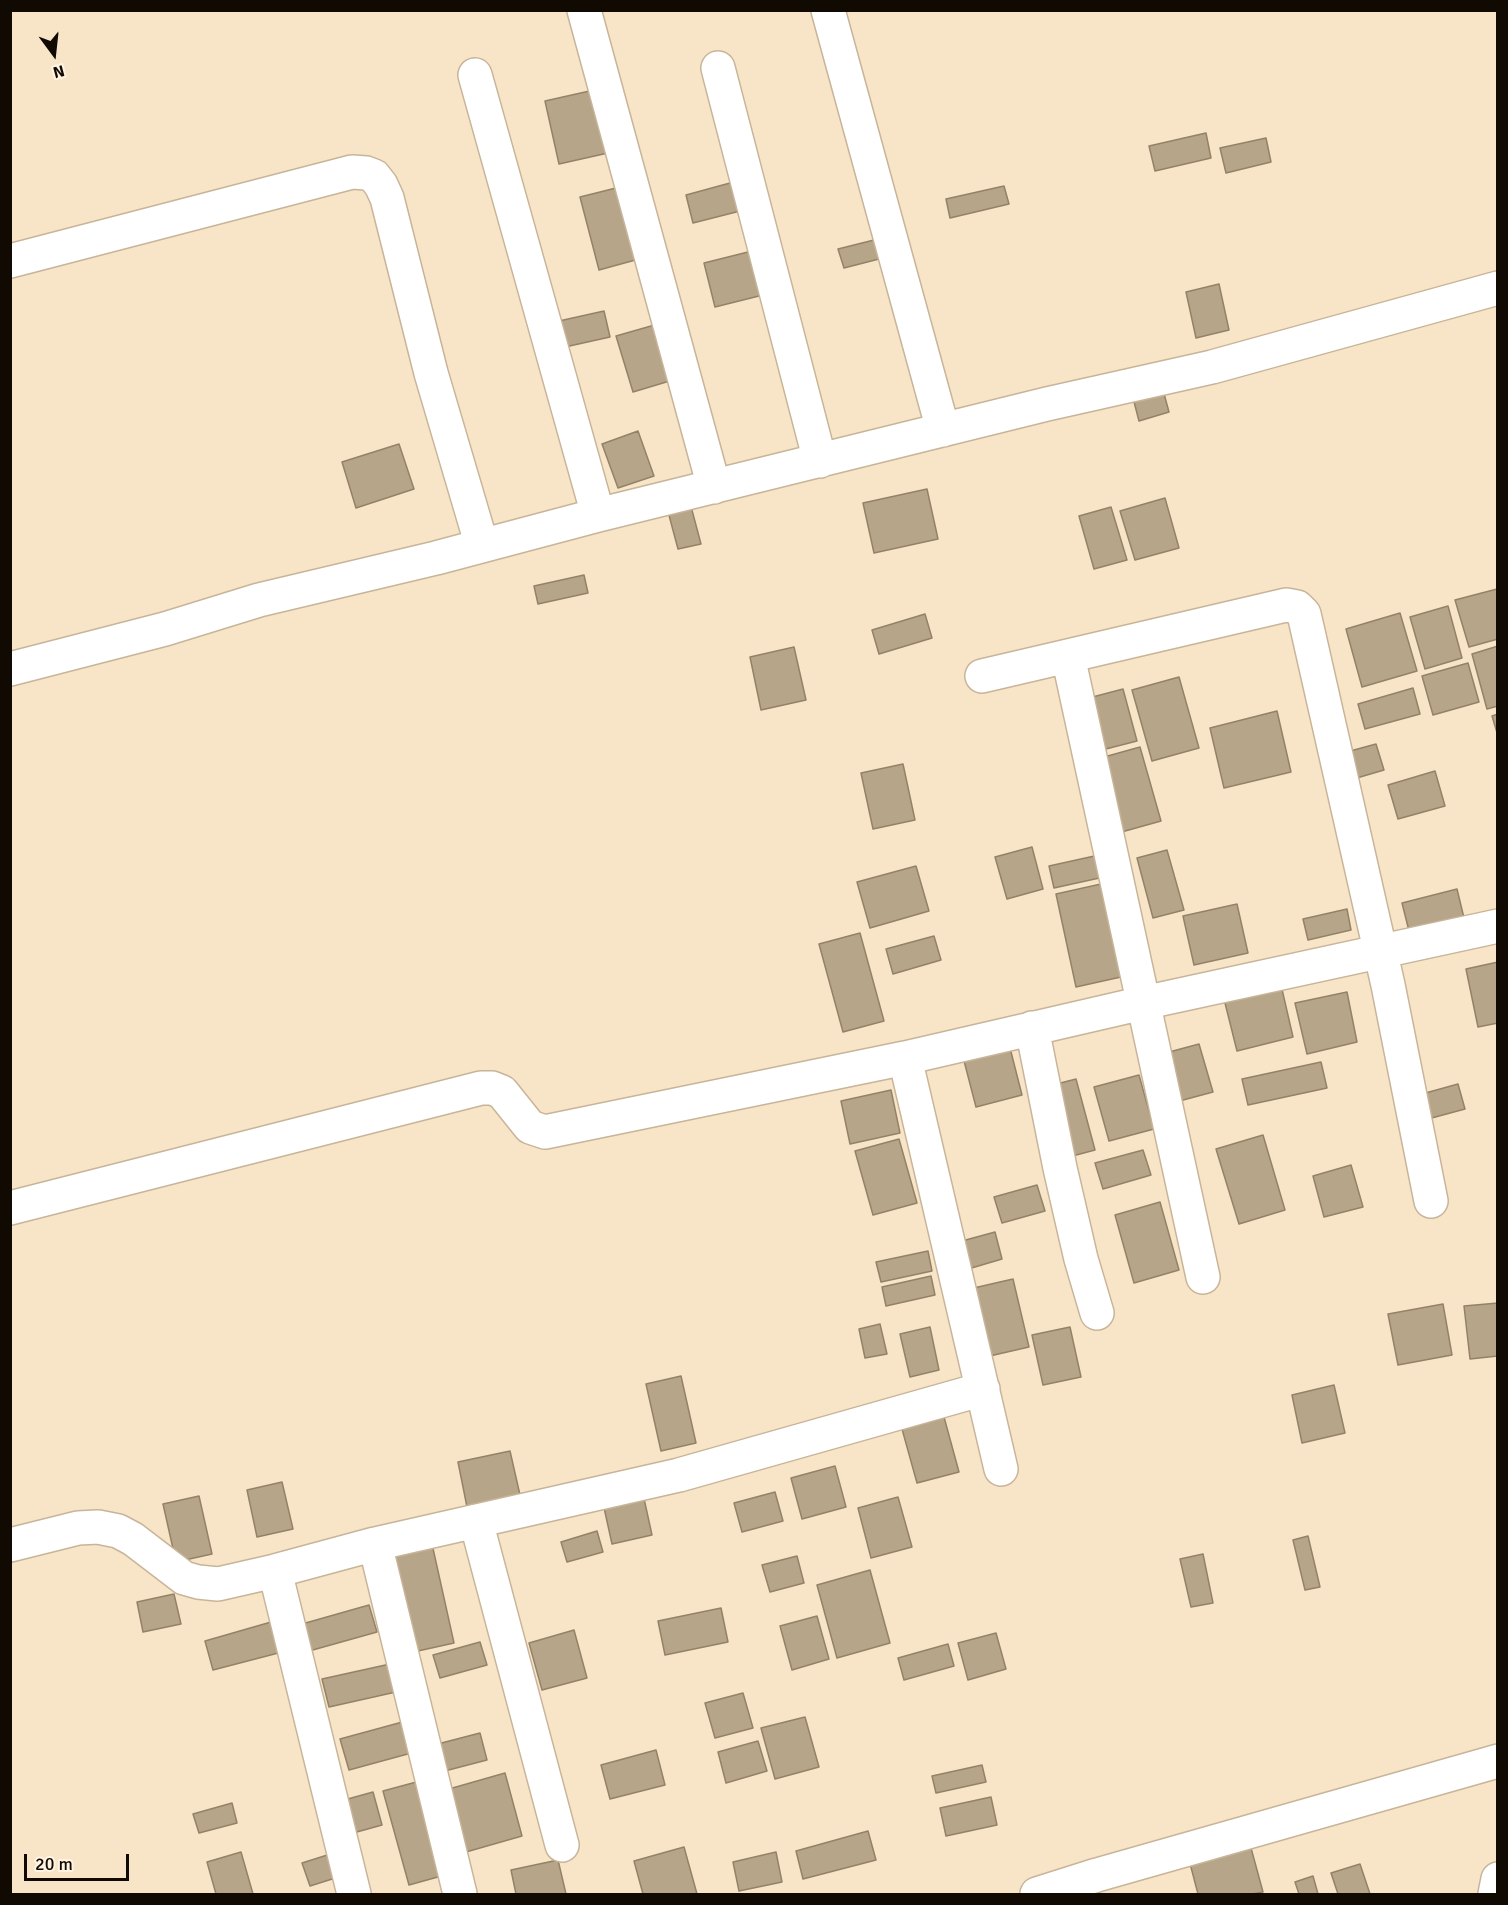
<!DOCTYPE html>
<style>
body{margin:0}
#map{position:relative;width:1508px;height:1905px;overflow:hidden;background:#f8e5c8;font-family:Signika,sans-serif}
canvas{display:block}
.frame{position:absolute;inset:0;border:12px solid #100a03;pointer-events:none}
.north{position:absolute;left:24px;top:24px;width:60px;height:60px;-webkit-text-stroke:4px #fff3e2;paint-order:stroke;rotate:165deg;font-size:16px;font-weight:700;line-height:24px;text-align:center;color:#100a03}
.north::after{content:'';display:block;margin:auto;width:21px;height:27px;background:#100a03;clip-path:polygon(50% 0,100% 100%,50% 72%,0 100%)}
.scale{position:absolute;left:24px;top:1854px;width:105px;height:27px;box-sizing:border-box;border:3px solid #100a03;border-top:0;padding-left:8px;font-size:18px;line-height:21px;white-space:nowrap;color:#100a03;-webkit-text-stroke:4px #fff3e2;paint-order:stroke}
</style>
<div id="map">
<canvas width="1508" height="1905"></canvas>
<div class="frame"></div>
<div class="north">N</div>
<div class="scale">20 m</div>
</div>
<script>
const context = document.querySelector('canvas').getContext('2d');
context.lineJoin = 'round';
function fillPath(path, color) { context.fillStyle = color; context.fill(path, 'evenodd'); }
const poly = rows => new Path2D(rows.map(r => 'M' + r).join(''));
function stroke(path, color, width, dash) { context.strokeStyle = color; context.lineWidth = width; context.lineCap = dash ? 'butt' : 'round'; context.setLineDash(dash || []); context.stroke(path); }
const building = poly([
 [594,90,608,153,559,164,545,101,594,90],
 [1206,133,1211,158,1155,171,1149,146,1206,133],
 [1266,138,1271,162,1226,173,1220,148,1266,138],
 [741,180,748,209,693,223,686,195,741,180],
 [1004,186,1009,204,950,218,946,199,1004,186],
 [620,187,639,259,599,270,580,197,620,187],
 [874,240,879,259,844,268,838,249,874,240],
 [760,249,771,293,715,307,704,263,760,249],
 [1219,284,1229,330,1196,338,1186,292,1219,284],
 [604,311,610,337,556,349,550,323,604,311],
 [658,324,673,380,633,392,616,336,658,324],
 [1163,390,1169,412,1139,421,1133,398,1163,390],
 [638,431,654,476,618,488,602,444,638,431],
 [399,444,414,489,356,508,342,462,399,444],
 [927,489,938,539,874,553,863,503,927,489],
 [1165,498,1179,548,1135,560,1120,511,1165,498],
 [689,499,701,544,678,549,666,504,689,499],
 [1111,507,1127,560,1094,569,1079,516,1111,507],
 [584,575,588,593,538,604,534,586,584,575],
 [1497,589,1498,639,1469,647,1455,600,1497,589],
 [1448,606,1462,658,1425,669,1410,617,1448,606],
 [1400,613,1417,671,1362,687,1346,629,1400,613],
 [925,614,932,638,879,654,872,630,925,614],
 [1498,646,1498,706,1487,709,1472,654,1498,646],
 [794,647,806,700,761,710,750,657,794,647],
 [1468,663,1479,702,1433,715,1422,676,1468,663],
 [1179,677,1199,748,1152,761,1132,690,1179,677],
 [1413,688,1420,714,1365,729,1358,704,1413,688],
 [1123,689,1137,741,1098,751,1085,699,1123,689],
 [1277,711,1291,772,1224,788,1210,728,1277,711],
 [1498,714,1498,736,1492,716,1498,714],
 [1376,744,1384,770,1350,780,1343,753,1376,744],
 [1140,747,1161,821,1118,833,1097,759,1140,747],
 [903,764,915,820,873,829,861,773,903,764],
 [1435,771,1445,806,1398,819,1388,785,1435,771],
 [1032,847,1043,889,1007,899,995,857,1032,847],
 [1167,850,1184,910,1153,918,1137,858,1167,850],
 [1099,855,1104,877,1054,888,1049,866,1099,855],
 [916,866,929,911,870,928,857,882,916,866],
 [1101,884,1121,977,1076,987,1056,894,1101,884],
 [1457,889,1464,918,1409,931,1402,903,1457,889],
 [1237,904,1248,953,1194,965,1183,916,1237,904],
 [1347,909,1351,930,1308,940,1303,919,1347,909],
 [860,933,884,1021,843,1032,819,944,860,933],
 [934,936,941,960,893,974,886,949,934,936],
 [1498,962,1498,1023,1478,1027,1466,969,1498,962],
 [1281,985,1293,1037,1237,1051,1224,999,1281,985],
 [1347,992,1357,1042,1307,1054,1295,1003,1347,992],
 [1009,1044,1022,1095,976,1107,963,1057,1009,1044],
 [1199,1044,1213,1092,1172,1103,1158,1055,1199,1044],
 [1321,1062,1327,1088,1248,1105,1242,1079,1321,1062],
 [1139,1075,1154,1129,1109,1141,1094,1087,1139,1075],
 [1076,1079,1095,1150,1065,1158,1045,1087,1076,1079],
 [1458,1084,1465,1109,1428,1119,1422,1094,1458,1084],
 [891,1090,900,1133,850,1144,841,1101,891,1090],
 [1263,1135,1285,1210,1239,1224,1216,1149,1263,1135],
 [899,1139,917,1203,873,1215,855,1151,899,1139],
 [1143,1150,1151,1175,1103,1189,1095,1163,1143,1150],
 [1351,1165,1363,1207,1324,1217,1313,1176,1351,1165],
 [1037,1185,1045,1211,1002,1223,994,1197,1037,1185],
 [1160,1202,1179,1270,1134,1283,1115,1215,1160,1202],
 [995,1232,1002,1259,958,1272,951,1244,995,1232],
 [928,1251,932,1271,881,1282,876,1262,928,1251],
 [931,1276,935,1295,886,1306,882,1287,931,1276],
 [1013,1279,1029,1347,981,1358,965,1290,1013,1279],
 [1498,1303,1498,1356,1470,1359,1464,1306,1498,1303],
 [1443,1304,1452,1355,1398,1365,1388,1314,1443,1304],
 [880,1324,887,1354,865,1358,859,1329,880,1324],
 [930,1327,939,1370,910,1377,900,1334,930,1327],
 [1070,1327,1081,1377,1043,1385,1032,1335,1070,1327],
 [681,1376,696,1443,661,1451,646,1384,681,1376],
 [1334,1385,1345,1433,1302,1443,1292,1395,1334,1385],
 [944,1417,959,1472,917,1483,902,1429,944,1417],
 [510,1451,520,1495,467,1507,458,1462,510,1451],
 [835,1466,846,1507,802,1519,791,1478,835,1466],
 [282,1482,293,1529,257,1537,247,1490,282,1482],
 [775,1492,783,1521,742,1532,734,1503,775,1492],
 [643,1494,652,1535,612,1544,603,1503,643,1494],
 [199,1496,212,1554,176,1562,163,1504,199,1496],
 [898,1497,912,1547,871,1558,858,1508,898,1497],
 [597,1531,603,1552,567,1562,561,1542,597,1531],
 [1308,1536,1320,1587,1305,1590,1293,1540,1308,1536],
 [432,1544,454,1643,409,1653,388,1554,432,1544],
 [1203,1554,1213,1603,1191,1607,1180,1559,1203,1554],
 [797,1556,804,1583,770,1592,762,1565,797,1556],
 [870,1570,890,1643,837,1658,817,1585,870,1570],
 [174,1594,181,1624,143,1632,137,1602,174,1594],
 [369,1605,377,1632,302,1653,295,1626,369,1605],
 [721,1608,728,1642,665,1655,658,1621,721,1608],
 [817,1616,829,1659,792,1670,780,1626,817,1616],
 [278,1620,286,1651,213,1670,205,1641,278,1620],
 [574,1630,587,1678,542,1690,529,1643,574,1630],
 [996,1633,1006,1669,968,1680,958,1643,996,1633],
 [480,1642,487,1665,440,1678,433,1655,480,1642],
 [948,1644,954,1666,904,1680,898,1658,948,1644],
 [390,1664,396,1692,329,1707,322,1679,390,1664],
 [743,1693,753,1728,715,1738,705,1703,743,1693],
 [805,1717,819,1767,775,1779,761,1728,805,1717],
 [406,1721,415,1752,349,1770,340,1739,406,1721],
 [480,1733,487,1760,437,1773,430,1746,480,1733],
 [758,1741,767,1771,726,1783,718,1752,758,1741],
 [656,1750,665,1785,610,1799,601,1765,656,1750],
 [982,1765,986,1782,936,1793,932,1776,982,1765],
 [505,1773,522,1836,466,1852,449,1789,505,1773],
 [420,1781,445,1875,409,1885,383,1791,420,1781],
 [373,1792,382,1825,346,1835,337,1802,373,1792],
 [991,1797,997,1825,946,1836,940,1808,991,1797],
 [232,1803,237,1823,199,1833,193,1814,232,1803],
 [868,1831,876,1860,803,1879,796,1851,868,1831],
 [1248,1837,1263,1892,1252,1894,1198,1894,1187,1852,1248,1837],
 [684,1847,697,1894,643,1894,634,1861,684,1847],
 [340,1851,348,1874,310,1886,302,1863,340,1851],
 [241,1852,253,1894,216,1894,207,1862,241,1852],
 [776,1852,782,1882,739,1891,733,1862,776,1852],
 [558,1860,566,1894,516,1894,511,1870,558,1860],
 [1360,1864,1370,1894,1338,1894,1331,1873,1360,1864],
 [1313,1876,1318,1894,1299,1894,1295,1882,1313,1876]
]);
fillPath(building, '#b7a58a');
stroke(building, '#948268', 1.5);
const minor = poly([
 [584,10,714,487],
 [828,10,943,430],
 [718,68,820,461],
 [475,75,598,515],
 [10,261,352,172,366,173,374,176,381,185,387,198,431,373,482,546],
 [1068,656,1203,1277],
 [10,669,165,629,259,600,436,558,598,515,1047,404,1212,367,1498,288],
 [982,676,1286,605,1297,607,1304,614,1388,985,1431,1201],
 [1032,1028,1060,1168,1081,1259,1097,1313],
 [905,1058,1001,1469],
 [10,1208,481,1088,492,1088,502,1092,530,1127,545,1132,905,1058,1143,1003,1498,926],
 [476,1521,562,1845],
 [375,1544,460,1894],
 [10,1545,78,1528,98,1527,118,1531,133,1539,184,1578,198,1582,218,1584,275,1571,375,1544,679,1475,983,1389],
 [275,1571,354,1894],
 [1037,1894,1097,1875,1498,1761],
 [1495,1894,1498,1879]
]);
stroke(minor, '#c8b599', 36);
stroke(minor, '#fff', 33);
</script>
